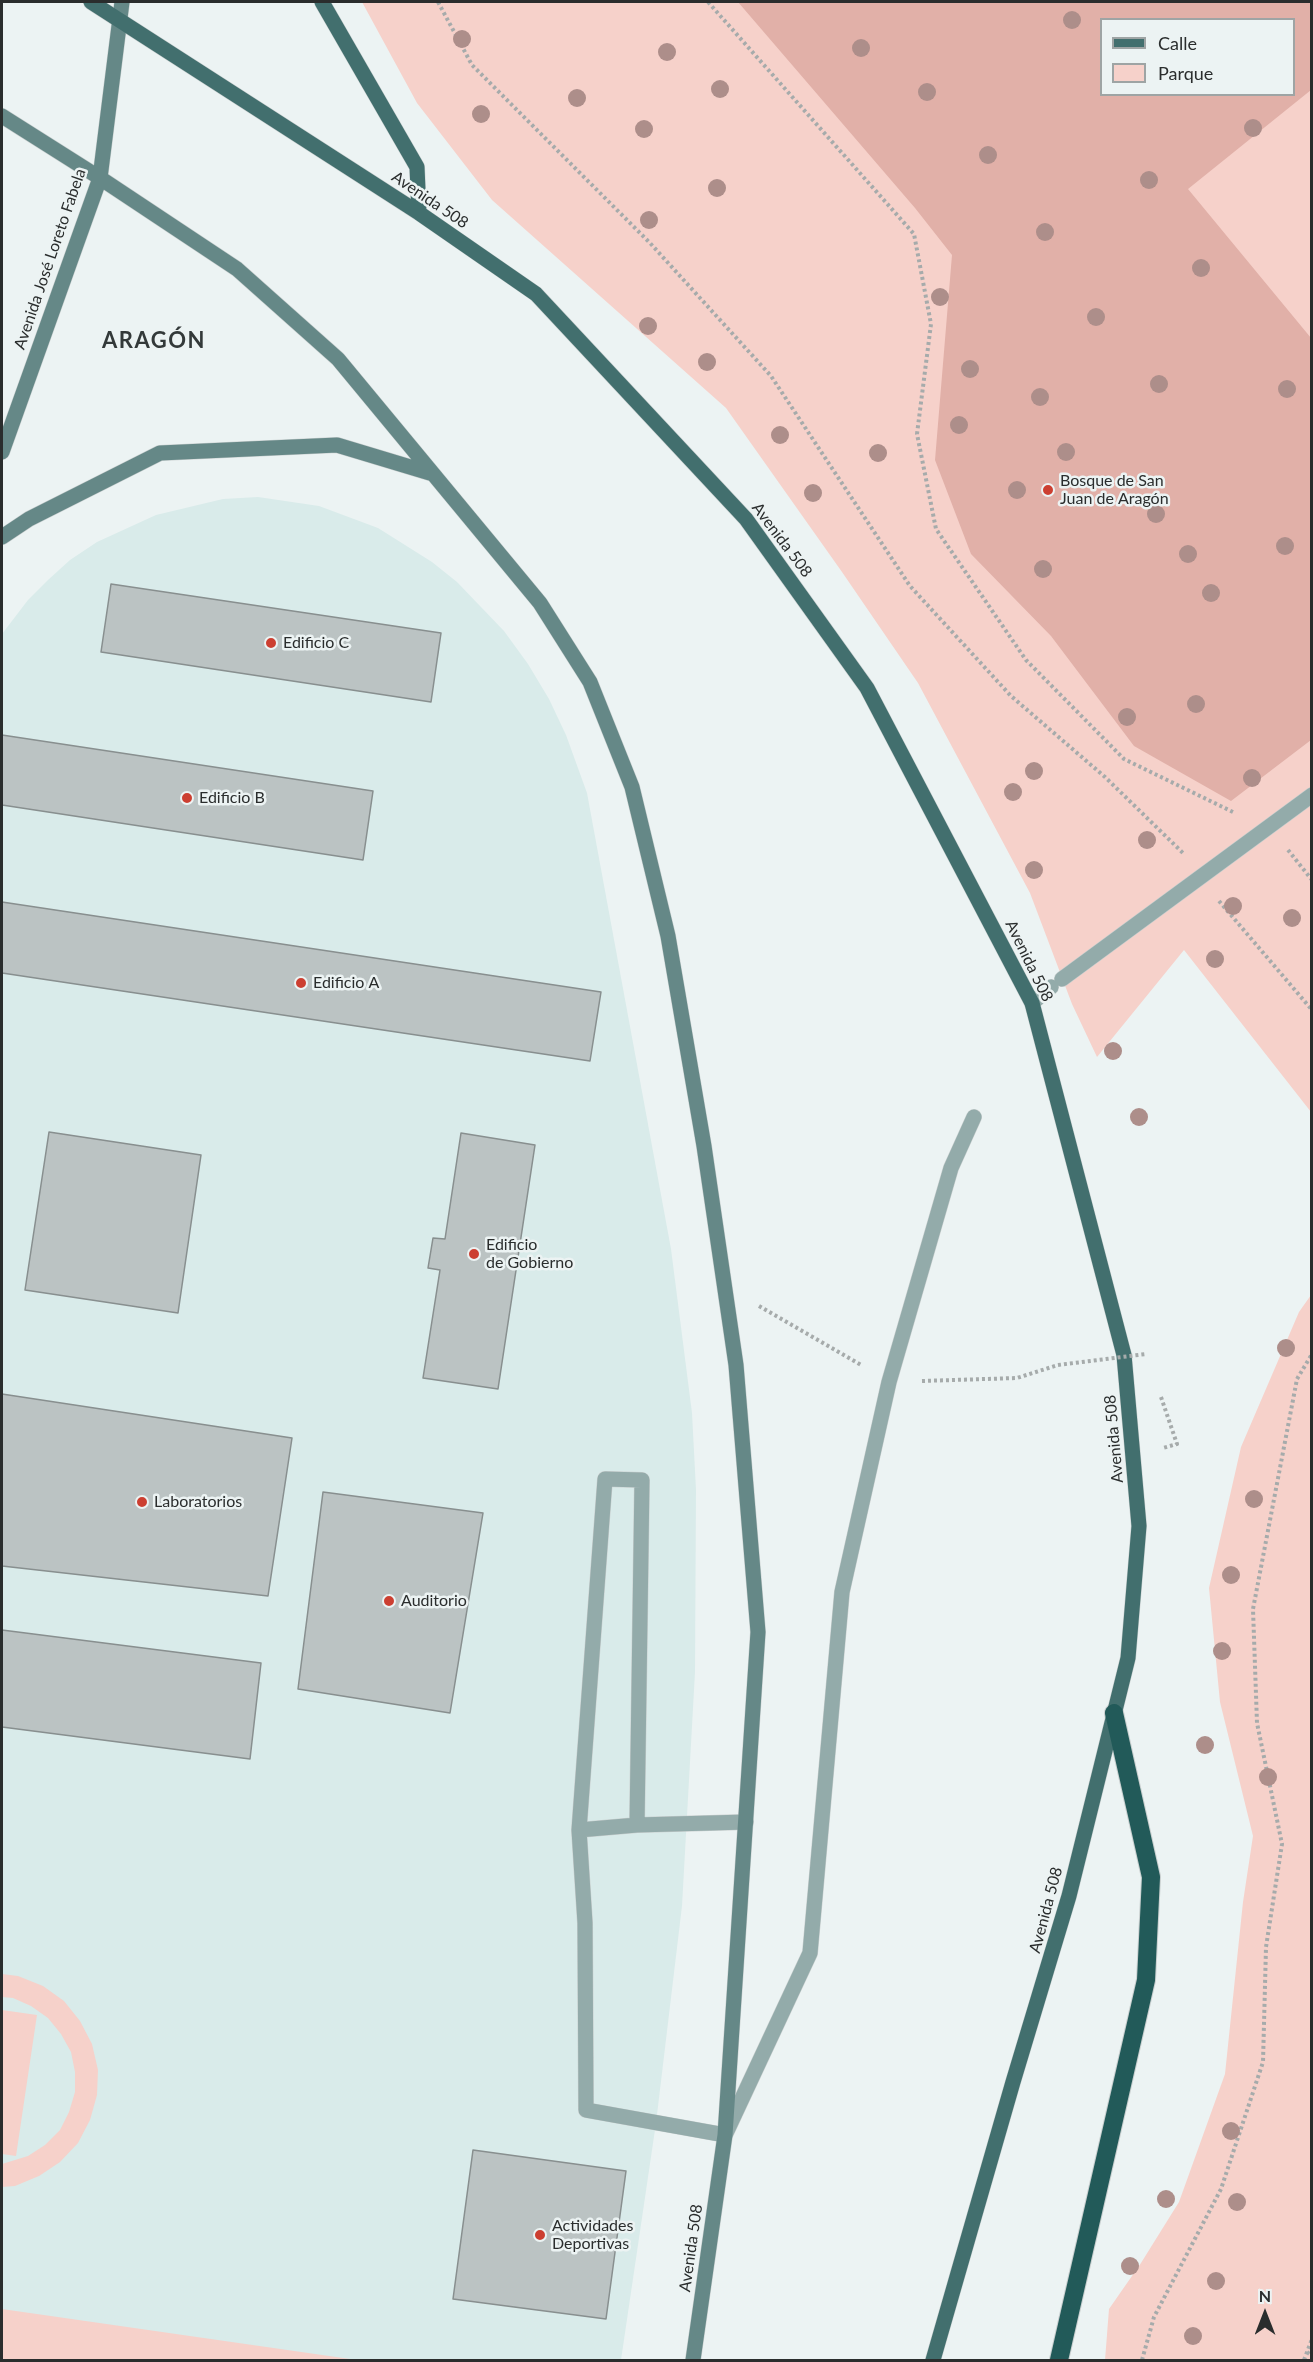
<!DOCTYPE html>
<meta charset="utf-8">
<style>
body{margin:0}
#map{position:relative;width:1313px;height:2362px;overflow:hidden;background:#ecf3f3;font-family:Lato,sans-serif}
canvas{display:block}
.frame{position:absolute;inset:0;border:3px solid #2a2d2d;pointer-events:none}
.legend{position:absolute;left:1100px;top:18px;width:195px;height:78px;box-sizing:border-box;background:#ecf3f3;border:2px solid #9ea4a4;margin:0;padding:8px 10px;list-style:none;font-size:18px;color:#2a2d2d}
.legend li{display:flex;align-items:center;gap:12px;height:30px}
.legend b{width:30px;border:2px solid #9ea4a4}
.north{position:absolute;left:1235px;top:2284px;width:60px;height:60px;-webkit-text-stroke:4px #ecf3f3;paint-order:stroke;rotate:0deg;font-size:16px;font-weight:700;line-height:24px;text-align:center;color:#2a2d2d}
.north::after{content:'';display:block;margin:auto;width:21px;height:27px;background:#2a2d2d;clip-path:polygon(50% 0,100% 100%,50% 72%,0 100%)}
</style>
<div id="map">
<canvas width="1313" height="2362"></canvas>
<div class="frame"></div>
<ul class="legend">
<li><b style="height:8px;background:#426f6e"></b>Calle</li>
<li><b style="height:16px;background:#f6d1ca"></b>Parque</li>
</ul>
<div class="north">N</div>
</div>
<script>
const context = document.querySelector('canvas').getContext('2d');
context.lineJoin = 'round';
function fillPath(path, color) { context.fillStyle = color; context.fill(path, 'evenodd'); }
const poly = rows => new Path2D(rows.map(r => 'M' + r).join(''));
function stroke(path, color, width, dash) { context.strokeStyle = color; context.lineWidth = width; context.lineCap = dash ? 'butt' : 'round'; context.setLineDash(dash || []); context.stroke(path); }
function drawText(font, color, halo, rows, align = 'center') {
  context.font = font + ' Lato,sans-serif'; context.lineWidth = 5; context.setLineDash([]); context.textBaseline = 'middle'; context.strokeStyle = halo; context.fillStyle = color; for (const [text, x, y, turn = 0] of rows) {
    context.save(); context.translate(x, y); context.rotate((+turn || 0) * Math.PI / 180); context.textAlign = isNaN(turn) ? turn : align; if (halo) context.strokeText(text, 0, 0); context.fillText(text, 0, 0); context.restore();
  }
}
fillPath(poly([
 [258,497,319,506,378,528,432,562,457,582,504,631,528,664,549,699,566,735,587,793,671,1249,692,1413,696,1490,695,1672,682,1906,656,2123,621,2360,2,2360,2,634,28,600,48,580,70,560,97,542,156,515,223,499]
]), '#d9ebea');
fillPath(poly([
 [362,2,1311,2,1311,1112,1184,950,1097,1057,1072,1004,1030,893,918,683,842,572,726,408,492,200,417,103],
 [1102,20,1294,20,1294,94,1102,94],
 [1311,1295,1311,2360,1105,2360,1109,2309,1141,2263,1179,2202,1225,2074,1243,1902,1253,1836,1220,1702,1209,1588,1241,1447,1299,1312],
 [2,1974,18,1976,43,1986,64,2001,80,2021,92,2044,98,2070,97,2095,90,2120,78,2143,60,2162,39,2176,15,2186,2,2187,2,2164,28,2156,45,2145,60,2130,69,2112,75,2092,75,2072,71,2052,61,2034,48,2018,31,2006,13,1998,2,1997],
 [2,2010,37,2015,16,2156,2,2154],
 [2,2309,357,2360,2,2360]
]), '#f6d1ca');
fillPath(poly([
 [738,2,1311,2,1311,90,1188,189,1311,338,1311,740,1231,801,1134,746,1051,636,971,554,935,460,952,255,915,208],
 [1102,20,1294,20,1294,94,1102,94]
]), '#e1b0a8');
const building = poly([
 [111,584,441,633,431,702,101,652,111,584],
 [2,735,373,791,363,860,2,805,2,735],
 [2,902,601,992,590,1061,2,973,2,902],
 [49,1132,201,1155,178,1313,25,1290,49,1132],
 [461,1133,535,1145,498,1389,423,1378,440,1270,428,1268,433,1238,445,1239,461,1133],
 [2,1394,292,1438,268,1596,2,1566,2,1394],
 [323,1492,483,1513,450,1713,298,1689,323,1492],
 [2,1630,261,1663,250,1759,2,1727,2,1630],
 [473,2150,626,2171,606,2319,453,2299,473,2150]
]);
fillPath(building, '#bbc3c3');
stroke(building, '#888f8f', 1.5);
const lane = poly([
 [1062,979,1312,795],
 [1032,1003,1051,987],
 [637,1825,642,1480,605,1479,579,1830,585,1923,586,2110,725,2135,810,1953,842,1592,889,1382,951,1168,974,1117],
 [579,1830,637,1825,746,1822]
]);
const secondary = poly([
 [2,116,100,178,237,269,338,359,540,603,590,682,632,787,668,936,704,1146,736,1365,758,1632,725,2135,693,2360],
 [2,452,100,178,122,2],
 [2,537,29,519,160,453,337,445,430,473]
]);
const primary = poly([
 [91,2,419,213,536,294,746,519,867,688,1032,1003,1124,1355,1139,1526,1128,1658,1069,1896,1013,2082,933,2360],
 [322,2,417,167,419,213]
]);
const highway = poly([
 [1059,2360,1146,1980,1151,1877,1114,1713]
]);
stroke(lane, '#c9cfcf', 16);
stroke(secondary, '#c9cfcf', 16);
stroke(primary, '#c9cfcf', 16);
stroke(highway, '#c9cfcf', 20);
stroke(poly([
 [438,2,472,65,650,243,771,376,910,586,1011,696,1105,777,1184,854],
 [708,2,914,234,931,324,917,434,936,529,1026,660,1124,759,1235,813],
 [1288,850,1312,880],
 [1219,901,1312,1010],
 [759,1306,861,1365],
 [922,1381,1017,1378,1058,1365],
 [1161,1397,1177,1444,1163,1448],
 [1307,2352,1312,2356],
 [1142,2360,1154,2317,1221,2189,1263,2062,1266,1947,1282,1844,1257,1723,1253,1609,1297,1379,1312,1354],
 [1304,2360,1312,2339]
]), '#a6abab', 4, [3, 3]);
stroke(lane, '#93abaa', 15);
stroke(secondary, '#658887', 15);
stroke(primary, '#426f6e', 15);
stroke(highway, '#225a59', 18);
stroke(poly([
 [1058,1365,1146,1354]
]), '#a6abab', 4, [3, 3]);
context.fillStyle = '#ad8e8a';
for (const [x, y] of [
 [1072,20],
 [462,39],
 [861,48],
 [667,52],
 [720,89],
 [927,92],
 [577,98],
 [481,114],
 [1253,128],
 [644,129],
 [988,155],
 [1149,180],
 [717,188],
 [649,220],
 [1045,232],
 [1201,268],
 [940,297],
 [1096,317],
 [648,326],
 [707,362],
 [970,369],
 [1159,384],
 [1287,389],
 [1040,397],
 [959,425],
 [780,435],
 [1066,452],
 [878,453],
 [1017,490],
 [813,493],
 [1156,514],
 [1285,546],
 [1188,554],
 [1043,569],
 [1211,593],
 [1196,704],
 [1127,717],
 [1034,771],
 [1252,778],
 [1013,792],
 [1147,840],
 [1034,870],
 [1233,906],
 [1292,918],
 [1215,959],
 [1113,1051],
 [1139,1117],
 [1286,1348],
 [1254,1499],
 [1231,1575],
 [1222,1651],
 [1205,1745],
 [1268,1777],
 [1231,2131],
 [1166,2199],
 [1237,2202],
 [1130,2266],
 [1216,2281],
 [1193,2336]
]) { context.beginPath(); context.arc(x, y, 9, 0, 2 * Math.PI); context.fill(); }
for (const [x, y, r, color] of [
 [1048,490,6,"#cc3f31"],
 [271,643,6,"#cc3f31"],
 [187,798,6,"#cc3f31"],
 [301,983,6,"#cc3f31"],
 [474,1254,6,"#cc3f31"],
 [142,1502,6,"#cc3f31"],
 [389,1601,6,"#cc3f31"],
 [540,2235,6,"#cc3f31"]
]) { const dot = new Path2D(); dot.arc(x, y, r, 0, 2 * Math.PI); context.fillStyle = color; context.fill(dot); stroke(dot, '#ecf3f3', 2); }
drawText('16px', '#2a2d2d', '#ecf3f3', [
 ["Avenida 508",430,200,34],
 ["Avenida José Loreto Fabela",50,259,-71],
 ["Avenida 508",782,540,53],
 ["Avenida 508",1029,961,64],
 ["Avenida 508",1114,1439,-95],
 ["Avenida 508",1046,1910,-75],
 ["Avenida 508",691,2248,-82]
]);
drawText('16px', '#2a2d2d', '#ecf3f3', [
 ["Bosque de San",1060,481],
 ["Juan de Aragón",1060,499],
 ["Edificio C",283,643],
 ["Edificio B",199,798],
 ["Edificio A",313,983],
 ["Edificio",486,1245],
 ["de Gobierno",486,1263],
 ["Laboratorios",154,1502],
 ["Auditorio",401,1601],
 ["Actividades",552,2226],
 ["Deportivas",552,2244]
], 'left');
context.letterSpacing = '1.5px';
drawText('bold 22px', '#333939', '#ecf3f3', [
 ["ARAGÓN",154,341]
]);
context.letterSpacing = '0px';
</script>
